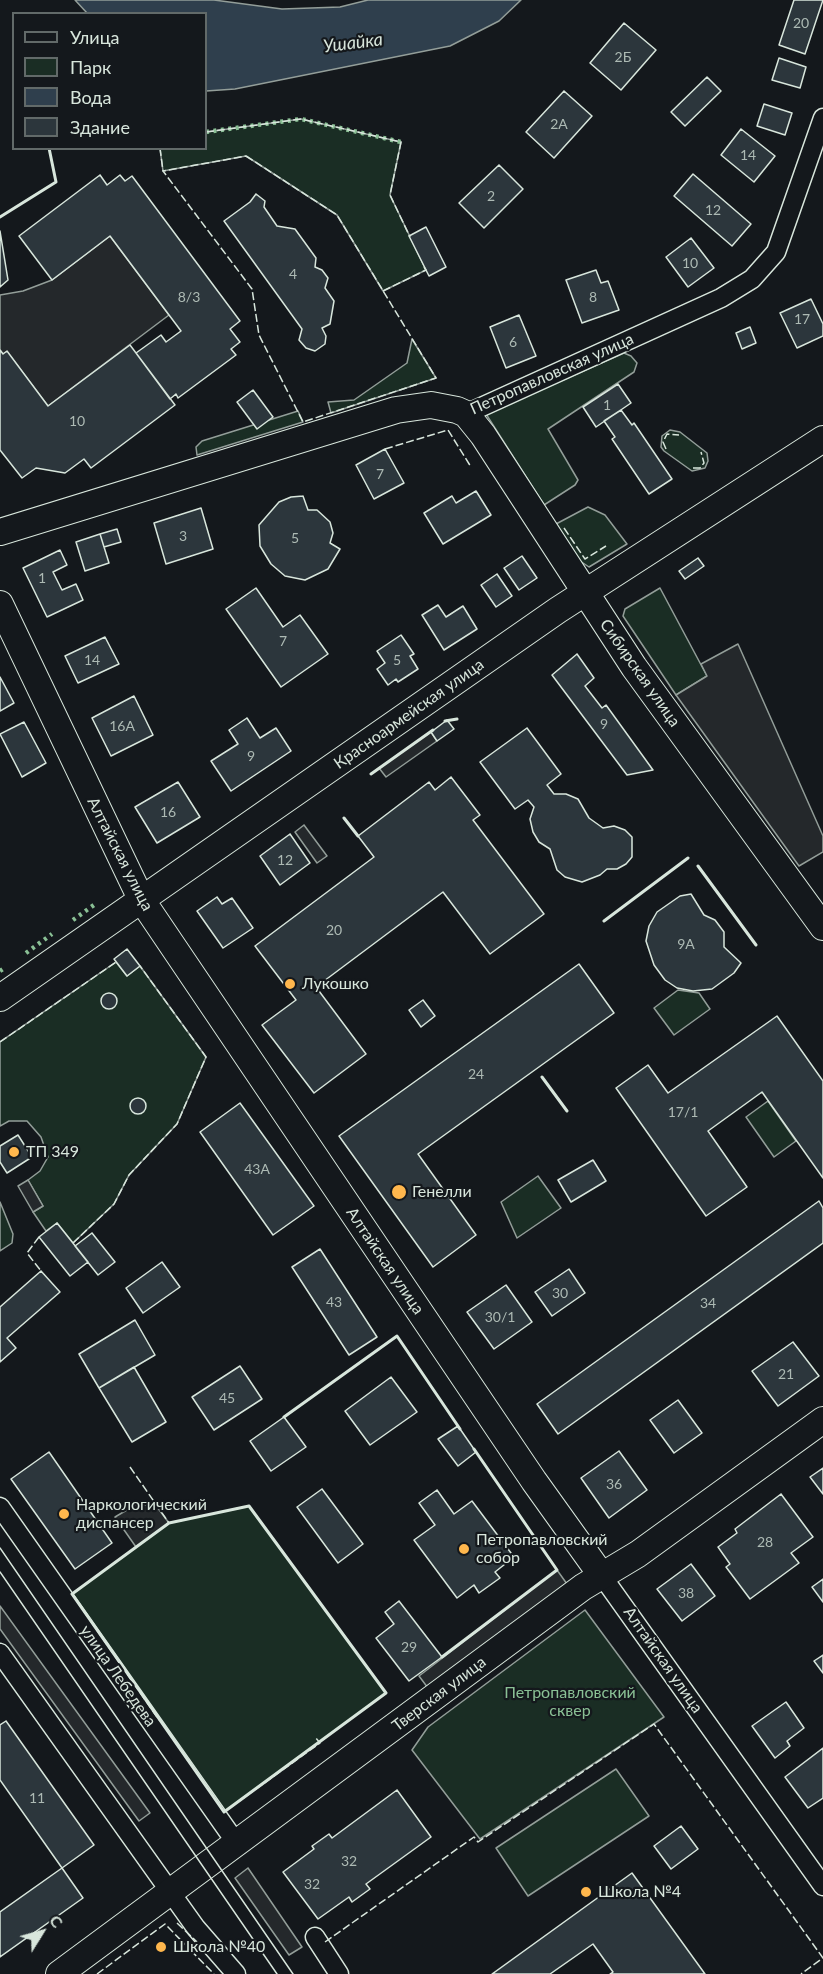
<!DOCTYPE html>
<meta charset="utf-8">
<style>
body{margin:0}
#map{position:relative;width:823px;height:1974px;overflow:hidden;background:#14181c;font-family:Lato,sans-serif}
canvas{display:block}
.legend{position:absolute;left:12px;top:12px;width:195px;height:138px;box-sizing:border-box;background:#14181c;border:2px solid #626a69;margin:0;padding:8px 10px;list-style:none;font-size:18px;color:#d8e6dc}
.legend li{display:flex;align-items:center;gap:12px;height:30px}
.legend b{width:30px;border:2px solid #626a69}
.north{position:absolute;left:12px;top:1902px;width:60px;height:60px;-webkit-text-stroke:4px #14181c;paint-order:stroke;rotate:53deg;font-size:16px;font-weight:700;line-height:24px;text-align:center;color:#d8e6dc}
.north::after{content:'';display:block;margin:auto;width:21px;height:27px;background:#d8e6dc;clip-path:polygon(50% 0,100% 100%,50% 72%,0 100%)}
</style>
<div id="map">
<canvas width="823" height="1974"></canvas>
<ul class="legend">
<li><b style="height:8px;background:#14181c"></b>Улица</li>
<li><b style="height:16px;background:#1a2d24"></b>Парк</li>
<li><b style="height:16px;background:#2f3f4d"></b>Вода</li>
<li><b style="height:16px;background:#2c363c"></b>Здание</li>
</ul>
<div class="north">С</div>
</div>
<script>
const context = document.querySelector('canvas').getContext('2d');
context.lineJoin = 'round';
function fillPath(path, color) { context.fillStyle = color; context.fill(path, 'evenodd'); }
const poly = rows => new Path2D(rows.map(r => 'M' + r).join(''));
function stroke(path, color, width, dash) { context.strokeStyle = color; context.lineWidth = width; context.lineCap = dash ? 'butt' : 'round'; context.setLineDash(dash || []); context.stroke(path); }
function drawText(font, color, halo, rows, align = 'center') {
  context.font = font + ' Lato,sans-serif'; context.lineWidth = 4.5; context.setLineDash([]); context.textBaseline = 'middle'; context.strokeStyle = halo; context.fillStyle = color; for (const [text, x, y, turn = 0] of rows) {
    context.save(); context.translate(x, y); context.rotate((+turn || 0) * Math.PI / 180); context.textAlign = isNaN(turn) ? turn : align; if (halo) context.strokeText(text, 0, 0); context.fillText(text, 0, 0); context.restore();
  }
}
const green = poly([
 [301,119,401,142,390,195,426,270,383,291,337,215,246,156,163,171,160,149,206,148,206,132,301,119],
 [412,339,436,378,331,413,328,402,354,400,407,363,412,339],
 [624,353,631,356,637,363,634,372,548,429,578,480,575,485,544,505,486,414,624,353],
 [298,411,303,422,197,455,196,447,202,441,298,411],
 [670,430,680,432,707,453,708,461,705,468,692,471,664,451,661,447,662,436,670,430],
 [588,507,605,515,627,544,589,567,580,561,556,524,588,507],
 [660,588,707,676,676,695,623,616,625,609,660,588],
 [116,962,127,976,140,966,206,1057,177,1124,129,1175,114,1204,73,1243,57,1223,46,1231,33,1212,43,1206,28,1180,40,1171,48,1157,41,1137,27,1121,9,1121,0,1126,0,1042,116,962],
 [678,990,699,993,710,1009,674,1035,654,1008,678,990],
 [768,1101,796,1141,774,1157,746,1117,768,1101],
 [538,1176,561,1208,517,1238,501,1202,538,1176],
 [0,1202,13,1234,12,1243,0,1251,0,1202],
 [249,1506,386,1693,224,1812,72,1594,169,1523,249,1506],
 [585,1610,664,1717,480,1839,412,1750,428,1727,585,1610],
 [616,1769,649,1816,528,1896,496,1848,616,1769]
]);
fillPath(green, '#1a2d24');
stroke(green, '#939e99', 1.5);
const parking = poly([
 [110,236,169,315,48,406,7,352,3,354,0,350,0,295,23,291,52,280,110,236],
 [738,644,823,836,823,852,799,866,676,695,707,676,701,664,738,644],
 [431,732,437,741,386,777,379,768,431,732],
 [304,825,327,856,317,863,295,832,304,825],
 [28,1180,43,1206,33,1212,18,1186,28,1180],
 [137,1504,157,1507,169,1523,136,1547,115,1517,137,1504],
 [557,1570,567,1584,428,1688,419,1676,557,1570],
 [0,1606,150,1813,139,1821,0,1629,0,1606],
 [248,1868,302,1947,289,1955,235,1878,248,1868]
]);
fillPath(parking, '#24282b');
stroke(parking, '#939e99', 1.5);
const water = poly([
 [75,0,214,0,282,9,340,7,368,0,521,0,499,21,450,46,235,89,206,91,206,14,87,13,75,0]
]);
fillPath(water, '#2f3f4d');
stroke(water, '#939e99', 1.5);
const building = poly([
 [794,0,823,0,805,54,779,45,794,0],
 [624,23,656,50,621,90,590,63,624,23],
 [779,58,806,67,800,88,772,80,779,58],
 [707,77,721,91,685,126,671,112,707,77],
 [564,91,592,116,554,158,526,132,564,91],
 [764,104,792,113,785,135,757,126,764,104],
 [741,129,775,156,754,182,721,155,741,129],
 [499,165,523,189,484,228,459,203,499,165],
 [693,174,751,224,732,246,674,196,693,174],
 [100,175,107,185,120,175,125,181,132,176,240,321,230,329,240,342,231,349,236,355,178,398,176,394,170,399,136,353,161,335,166,342,181,331,110,236,52,280,19,236,100,175],
 [256,194,265,201,264,207,277,226,295,229,316,258,315,267,322,270,328,278,325,288,334,301,330,324,322,328,326,336,325,344,315,351,306,348,299,340,302,329,224,221,250,202,256,194],
 [426,227,446,267,429,276,409,236,426,227],
 [0,231,8,280,0,287,0,231],
 [691,238,714,268,688,287,666,257,691,238],
 [596,270,601,283,608,281,619,310,582,323,566,280,596,270],
 [811,299,823,324,823,336,797,348,780,313,811,299],
 [519,315,536,356,506,368,490,327,519,315],
 [750,327,756,343,742,349,736,333,750,327],
 [130,345,175,405,91,468,84,459,65,473,36,468,22,478,0,450,0,350,3,354,7,351,48,406,130,345],
 [618,384,631,403,596,427,583,407,618,384],
 [253,390,273,417,257,429,237,402,253,390],
 [621,410,632,425,634,423,672,479,649,494,612,439,615,437,604,421,621,410],
 [385,449,404,483,374,499,356,465,385,449],
 [476,491,491,515,443,544,424,513,452,496,456,503,476,491],
 [303,496,308,510,317,510,330,522,333,533,330,543,340,549,328,569,305,580,285,576,271,564,260,546,259,525,279,502,291,497,303,496],
 [201,508,213,549,166,564,154,523,201,508],
 [117,529,121,542,104,547,100,534,117,529],
 [100,534,109,563,85,571,76,542,100,534],
 [60,550,67,565,53,572,62,590,76,584,83,600,47,617,23,568,60,550],
 [522,556,537,578,519,590,504,568,522,556],
 [698,558,704,566,685,579,679,571,698,558],
 [497,574,512,596,496,607,481,585,497,574],
 [256,588,283,627,300,615,328,654,281,687,226,609,256,588],
 [438,605,446,617,463,606,477,629,444,650,422,615,438,605],
 [401,635,414,654,410,656,418,669,398,682,396,679,388,685,377,669,385,663,377,651,401,635],
 [105,637,119,664,78,683,65,656,105,637],
 [577,654,594,678,585,686,602,708,606,705,653,770,627,775,552,675,577,654],
 [0,677,14,703,0,711,0,677],
 [134,696,153,735,111,756,92,718,134,696],
 [247,718,260,738,276,728,291,751,231,791,211,761,238,744,229,730,247,718],
 [447,720,454,729,437,741,431,732,447,720],
 [24,722,46,763,22,777,0,734,24,722],
 [527,728,561,774,547,785,554,794,566,794,578,799,589,818,603,828,614,826,625,830,632,837,632,857,626,864,617,869,607,869,600,875,582,882,565,877,557,870,550,849,539,842,533,832,530,819,534,807,528,800,515,809,480,762,527,728],
 [451,777,480,815,473,820,544,914,490,954,443,892,316,987,366,1054,314,1093,262,1025,296,1000,255,946,374,857,358,836,429,782,435,790,451,777],
 [178,782,200,817,157,843,135,807,178,782],
 [290,834,310,863,280,885,260,856,290,834],
 [691,894,704,915,715,920,724,932,724,947,741,963,734,973,712,989,693,991,677,988,665,980,654,965,646,941,649,926,657,912,680,896,691,894],
 [217,897,222,904,232,898,253,928,223,948,197,911,217,897],
 [127,949,140,966,127,976,114,959,127,949],
 [579,964,614,1013,418,1154,476,1235,433,1267,339,1136,579,964],
 '101 1001a8 8 0 1 1 16 0a8 8 0 1 1-16 0Z',
 [423,1000,435,1016,421,1027,409,1010,423,1000],
 [777,1016,823,1081,823,1178,762,1092,708,1131,747,1187,706,1216,616,1088,648,1065,668,1093,777,1016],
 '130 1106a8 8 0 1 1 16 0a8 8 0 1 1-16 0Z',
 [240,1103,314,1206,273,1235,200,1132,240,1103],
 [18,1135,32,1157,7,1173,0,1162,0,1146,18,1135],
 [593,1160,606,1181,571,1202,558,1180,593,1160],
 [819,1201,823,1208,823,1243,558,1434,537,1404,819,1201],
 [57,1223,88,1262,70,1276,39,1237,57,1223],
 [92,1233,115,1262,98,1275,75,1246,92,1233],
 [320,1249,377,1337,349,1355,292,1267,320,1249],
 [162,1262,180,1287,143,1313,126,1288,162,1262],
 [569,1269,585,1293,552,1316,535,1292,569,1269],
 [41,1271,60,1292,7,1338,16,1348,0,1362,0,1307,41,1271],
 [506,1285,532,1322,494,1349,467,1312,506,1285],
 [135,1320,155,1355,99,1388,79,1354,135,1320],
 [793,1342,819,1376,778,1406,752,1371,793,1342],
 [240,1366,262,1399,214,1430,192,1397,240,1366],
 [134,1367,166,1422,132,1442,99,1388,134,1367],
 [391,1377,417,1412,370,1445,345,1411,391,1377],
 [678,1400,702,1433,674,1453,650,1420,678,1400],
 [284,1417,306,1447,271,1471,250,1441,284,1417],
 [458,1426,476,1452,458,1466,438,1439,458,1426],
 [619,1451,647,1490,609,1518,581,1478,619,1451],
 [49,1452,112,1543,75,1569,11,1479,49,1452],
 [823,1468,823,1494,810,1477,823,1468],
 [322,1489,363,1544,338,1563,297,1507,322,1489],
 [437,1490,454,1514,472,1501,514,1557,495,1572,500,1578,479,1593,474,1585,457,1598,414,1540,435,1525,419,1503,437,1490],
 [781,1494,813,1537,791,1553,799,1563,750,1599,726,1567,730,1564,718,1547,737,1533,735,1529,781,1494],
 [691,1564,715,1596,682,1621,657,1589,691,1564],
 [823,1579,823,1602,812,1587,823,1579],
 [399,1601,442,1657,409,1681,376,1638,394,1624,385,1612,399,1601],
 [823,1655,823,1673,814,1661,823,1655],
 [786,1702,804,1728,787,1741,790,1746,775,1758,752,1726,786,1702],
 [6,1721,94,1845,62,1868,0,1780,0,1725,6,1721],
 [823,1748,823,1798,808,1808,785,1777,823,1748],
 [397,1790,431,1837,366,1884,370,1889,352,1902,349,1897,318,1919,283,1872,314,1849,312,1846,329,1834,332,1838,397,1790],
 [681,1826,698,1849,671,1869,654,1846,681,1826],
 [62,1868,83,1898,0,1957,0,1912,62,1868],
 [632,1873,705,1974,610,1974,613,1972,593,1944,550,1974,492,1974,632,1873]
]);
fillPath(building, '#2c363c');
stroke(building, '#d8e6dc', 1.5);
const street = poly([
 [466,414,721,298,752,279,776,252,823,118],
 [0,1507,237,1844],
 [602,1576,823,1886],
 [0,1653,196,1928,236,1974],
 [315,1937,339,1974]
]);
const secondary = poly([
 [0,532,396,410,431,405,457,410,466,414,483,435,634,667,823,927],
 [0,604,141,899,534,1481,602,1576],
 [0,998,558,610,823,439],
 [59,1974,583,1587,638,1554,823,1420]
]);
stroke(street, '#d8e6dc', 21);
stroke(secondary, '#d8e6dc', 28);
stroke(street, '#14181c', 18);
stroke(secondary, '#14181c', 26);
stroke(poly([
 [0,1548,293,1974],
 [0,1572,277,1974]
]), '#d8e6dc', 1.5);
stroke(poly([
 [206,132,301,119,401,142],
 [73,920,94,905],
 [26,953,52,934],
 [0,971,3,969]
]), '#8ac095', 4.5, [3, 4.5]);
stroke(poly([
 [206,132,301,119,401,142,390,195,410,237],
 [160,148,163,171],
 [246,156,337,215,436,378,303,422,259,335,252,289,163,171,246,156],
 [383,291,426,270,424,267],
 [385,449,448,430,471,467],
 [666,449,663,442,667,434,679,435],
 [693,468,700,468,704,463,701,452],
 [564,528,585,559,606,546],
 [0,1042,116,962],
 [39,1237,27,1253,41,1271],
 [73,1243,114,1204,129,1175,177,1124,206,1057,140,966],
 [130,1467,169,1523,72,1594,159,1720],
 [221,1808,224,1812,320,1743,315,1737],
 [177,1923,197,1942],
 [325,1942,474,1837,478,1842,654,1724,823,1958,801,1974],
 [97,1974,165,1924,214,1974]
]), '#d8e6dc', 1.5, [8, 3]);
stroke(poly([
 [0,217,56,182,49,148],
 [445,721,457,719],
 [371,774,433,730],
 [344,818,358,836],
 [698,866,756,945],
 [604,921,688,858],
 [542,1077,567,1111],
 [284,1417,397,1336,460,1429],
 [249,1506,386,1693,224,1812,72,1594,169,1523,249,1506],
 [442,1657,557,1570,474,1449]
]), '#d8e6dc', 3);
for (const [x, y, r, color] of [
 [290,984,6,"#ffb74d"],
 [14,1152,6,"#ffb74d"],
 [399,1192,8,"#ffb74d"],
 [64,1514,6,"#ffb74d"],
 [464,1549,6,"#ffb74d"],
 [586,1892,6,"#ffb74d"],
 [161,1947,6,"#ffb74d"]
]) { const dot = new Path2D(); dot.arc(x, y, r, 0, 2 * Math.PI); context.fillStyle = color; context.fill(dot); stroke(dot, '#14181c', 2); }
drawText('14px', '#adbab4', null, [
 ["20",801,23],
 ["2Б",623,57],
 ["2А",559,124],
 ["14",748,155],
 ["2",491,196],
 ["12",713,210],
 ["10",690,263],
 ["4",293,274],
 ["8/3",189,297],
 ["8",593,297],
 ["17",802,319],
 ["6",513,342],
 ["1",607,405],
 ["10",77,421],
 ["7",380,474],
 ["3",183,536],
 ["5",295,538],
 ["1",42,578],
 ["7",283,641],
 ["14",92,660],
 ["5",397,660],
 ["9",604,724],
 ["16А",122,726],
 ["9",251,756],
 ["16",168,812],
 ["12",285,860],
 ["20",334,930],
 ["9А",686,944],
 ["24",476,1074],
 ["17/1",683,1112],
 ["43А",257,1169],
 ["30",560,1293],
 ["43",334,1302],
 ["34",708,1303],
 ["30/1",500,1317],
 ["21",786,1374],
 ["45",227,1398],
 ["36",614,1484],
 ["28",765,1542],
 ["38",686,1593],
 ["29",409,1647],
 ["11",37,1798],
 ["32",349,1861],
 ["32",312,1884]
]);
drawText('16px', '#d8e6dc', '#14181c', [
 ["Петропавловская улица",552,374,-24],
 ["Сибирская улица",640,673,55],
 ["Красноармейская улица",409,714,-35],
 ["Алтайская улица",120,854,63],
 ["Алтайская улица",385,1261,56],
 ["Алтайская улица",663,1660,55],
 ["улица Лебедева",118,1676,55],
 ["Тверская улица",439,1694,-37]
]);
drawText('16px', '#d8e6dc', '#14181c', [
 ["Лукошко",302,984],
 ["ТП 349",26,1152],
 ["Генелли",412,1192],
 ["Наркологический",76,1505],
 ["диспансер",76,1523],
 ["Петропавловский",476,1540],
 ["собор",476,1558],
 ["Школа №4",598,1892],
 ["Школа №40",173,1947]
], 'left');
drawText('16px', '#8ac095', '#14181c', [
 ["Петропавловский",570,1693],
 ["сквер",570,1711]
]);
drawText('italic 18px', '#d8e6dc', '#14181c', [
 ["Ушайка",353,43,-7]
]);
</script>
